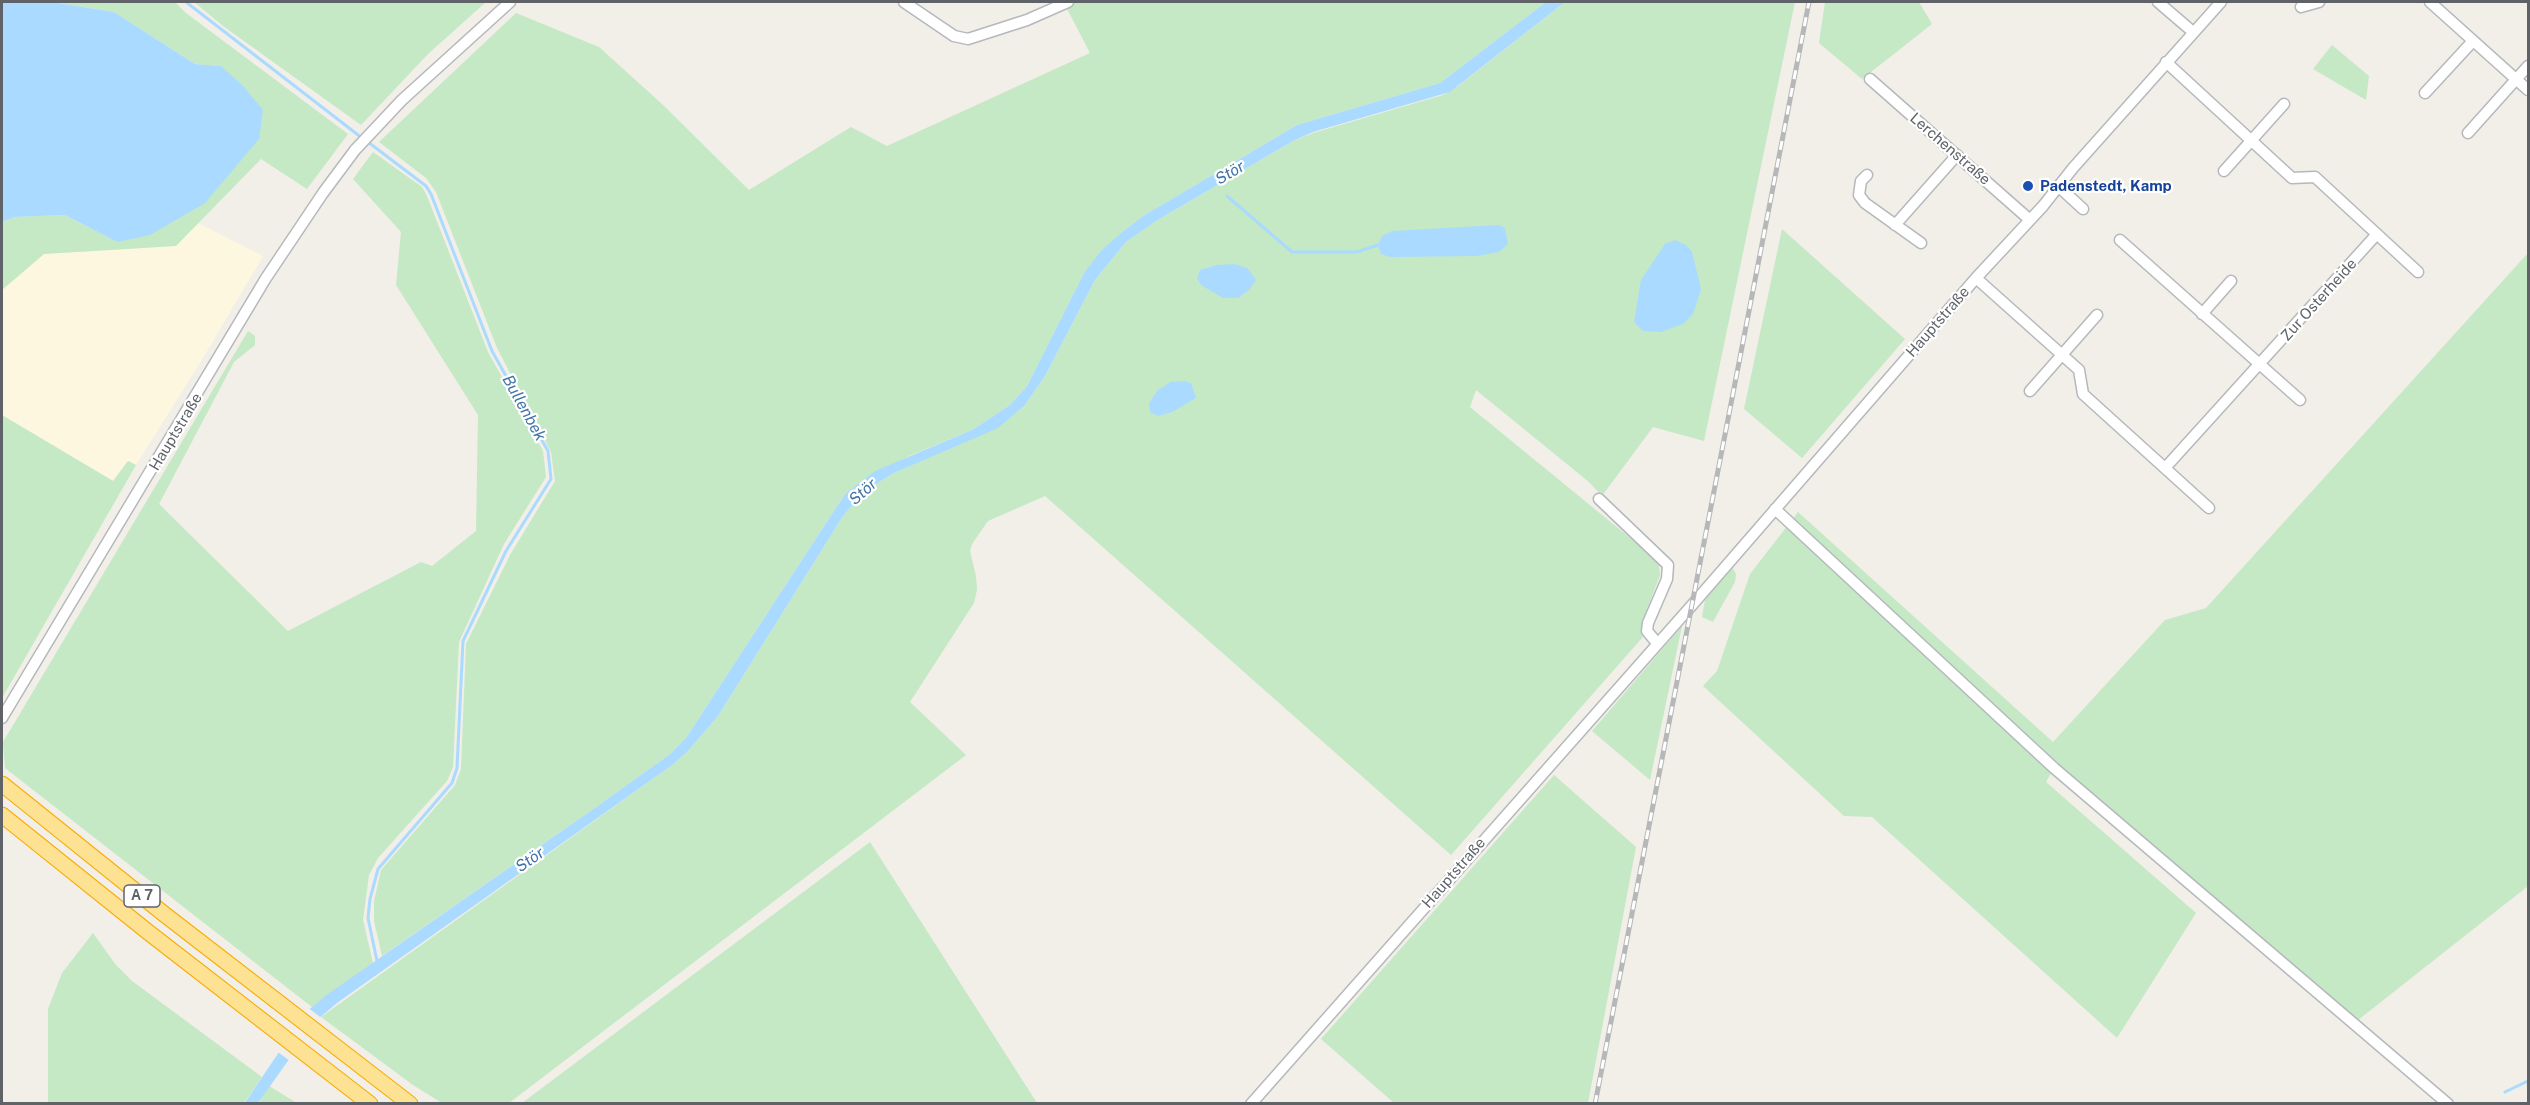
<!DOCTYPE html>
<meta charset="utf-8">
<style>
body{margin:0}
#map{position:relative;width:2530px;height:1105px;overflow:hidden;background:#f1efe8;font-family:"Public Sans",sans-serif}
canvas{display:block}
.frame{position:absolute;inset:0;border:3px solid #5f6368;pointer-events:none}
</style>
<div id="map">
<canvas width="2530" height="1105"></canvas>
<div class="frame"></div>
</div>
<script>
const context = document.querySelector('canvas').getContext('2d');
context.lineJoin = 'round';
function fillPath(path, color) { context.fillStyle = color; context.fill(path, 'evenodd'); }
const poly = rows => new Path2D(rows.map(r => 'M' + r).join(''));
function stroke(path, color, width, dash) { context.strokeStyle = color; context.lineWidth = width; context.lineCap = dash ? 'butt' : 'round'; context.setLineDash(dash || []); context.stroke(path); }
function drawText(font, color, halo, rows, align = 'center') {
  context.font = font + ' "Public Sans",sans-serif'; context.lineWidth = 4.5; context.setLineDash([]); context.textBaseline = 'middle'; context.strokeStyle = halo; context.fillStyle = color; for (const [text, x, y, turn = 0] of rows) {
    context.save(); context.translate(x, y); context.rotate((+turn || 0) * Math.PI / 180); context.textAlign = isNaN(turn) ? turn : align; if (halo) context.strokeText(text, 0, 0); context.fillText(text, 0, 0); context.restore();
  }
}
fillPath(poly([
 [198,223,263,256,200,363,136,465,128,461,114,481,2,415,2,290,44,254,176,246]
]), '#fef7e0');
fillPath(poly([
 [52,2,175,2,186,13,348,134,307,189,261,159,176,246,44,254,2,290,2,222,14,217,65,215,117,242,221,66,195,64,114,12],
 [194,2,486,2,428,54,361,125,223,26],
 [1068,2,1546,2,1440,83,1297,125,1143,216,1121,233,1084,273,1027,386,1010,405,972,430,909,456,845,494,686,738,670,754,599,805,382,956,374,921,374,901,381,870,455,785,461,769,466,644,510,555,555,481,551,452,497,348,436,192,426,178,379,142,516,13,599,47,662,104,749,190,851,127,887,146,1090,53,1064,3],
 [1565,2,1795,2,1704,441,1653,427,1602,496,1589,482,1476,390,1470,407,1651,555,1659,564,1660,575,1644,617,1642,638,1451,855,1045,496,988,521,972,544,970,551,976,576,977,590,974,603,910,702,966,755,509,1103,442,1103,413,1085,321,1017,671,766,687,752,718,716,843,516,863,493,876,484,894,473,998,427,1025,405,1045,376,1095,280,1126,242,1156,221,1293,141,1313,133,1443,95,1457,87],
 [1825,2,1919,2,1932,24,1862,79,1819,43],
 [2332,45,2369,76,2366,100,2313,69],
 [373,152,422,187,427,196,488,352,543,451,546,477,504,544,459,642,453,767,447,781,378,858,369,875,363,920,373,963,312,1007,5,768,3,742,248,331,255,336,255,345,234,362,159,504,288,631,421,562,432,566,476,531,478,415,396,285,401,232,353,179],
 [1782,229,1905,339,1802,458,1744,409],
 [2528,253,2528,886,2353,1024,2054,768,2046,782,2196,913,2117,1038,1872,817,1844,816,1703,686,1717,671,1750,574,1798,512,2053,742,2165,620,2206,608],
 [2,415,113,481,128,461,136,465,2,698],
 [1732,567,1736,574,1735,582,1713,622,1702,617,1705,600],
 [1682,626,1650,780,1592,731],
 [1554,775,1636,847,1588,1103,1394,1103,1321,1039],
 [870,842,1037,1103,522,1103],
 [93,933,116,965,132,981,262,1077,244,1103,48,1104,48,1009,62,973],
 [269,1086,297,1103,258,1104]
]), '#c5e8c5');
fillPath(poly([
 [2,2,52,2,114,12,195,64,221,66,243,86,263,110,259,139,205,203,150,235,117,242,65,215,14,217,2,222],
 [1546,2,1565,2,1450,92,1313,132,1293,141,1156,221,1126,242,1095,280,1045,376,1025,405,998,428,894,473,876,484,863,493,843,516,718,716,687,752,671,766,337,1003,317,1020,258,1103,244,1104,306,1012,328,994,599,805,670,754,686,738,845,494,875,471,972,430,1010,405,1027,386,1084,273,1101,251,1121,233,1143,216,1297,125,1440,83],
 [1499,225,1505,228,1508,244,1499,252,1476,256,1390,257,1381,254,1378,245,1382,236,1392,231],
 [1675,240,1686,245,1692,252,1701,289,1693,314,1683,324,1661,332,1643,331,1634,322,1641,280,1665,244],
 [1234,264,1247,268,1256,280,1249,290,1238,298,1223,298,1201,285,1197,278,1200,270,1217,265],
 [1184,381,1191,383,1196,398,1172,412,1158,416,1150,412,1149,403,1158,390,1171,382]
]), '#aadaff');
fillPath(poly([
 [307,1007,323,1019,290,1061,275,1050]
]), '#f1efe8');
stroke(poly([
 [186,2,362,138],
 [368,142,426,186,431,194,492,351,548,451,551,479,506,551,463,641,457,768,452,783,378,869,370,899,368,918,377,961],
 [1227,196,1292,252,1357,252,1378,245],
 [2505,1092,2528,1081]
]), '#aadaff', 3);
const minor = poly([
 [904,2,954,36,968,39,1027,20,1068,2],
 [2158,2,2193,32],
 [2430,2,2528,90],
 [2301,7,2319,2],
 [2166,62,2292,178,2315,177,2418,272],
 [1870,79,2030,220],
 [2425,93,2473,41],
 [2468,133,2528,66],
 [2224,171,2284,104],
 [1867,175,1861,181,1859,195,1865,203,1921,243],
 [2058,186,2083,209],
 [1895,225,1957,155],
 [2120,240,2300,400],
 [1976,278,2079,370,2083,394,2209,508],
 [2202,314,2231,281],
 [2030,391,2097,315],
 [2165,468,2377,234],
 [1599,499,1668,565,1667,579,1648,623,1647,631,1657,643],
 [1775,509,2054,768,2448,1104],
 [2,718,266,278,323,193,355,150,402,100,510,2],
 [1251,1104,1693,604,1976,278,2043,206,2073,168,2221,2]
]);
const highway = poly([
 [2,784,164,914,410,1104],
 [2,815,148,932,370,1104]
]);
stroke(minor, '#b5b8bc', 13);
stroke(highway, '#f9ab00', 17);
stroke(minor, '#fff', 10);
stroke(highway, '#fde293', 15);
const rail = poly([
 [1595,1104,1809,2]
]);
stroke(rail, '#b6b7b8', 5);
stroke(rail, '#fff', 3, [9]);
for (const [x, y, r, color] of [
 [2028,186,6,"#1a4fb4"]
]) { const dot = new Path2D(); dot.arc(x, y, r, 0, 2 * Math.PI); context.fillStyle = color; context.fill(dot); stroke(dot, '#fff', 2); }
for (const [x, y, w] of [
 [142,896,36]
]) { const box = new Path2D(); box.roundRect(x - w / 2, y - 11, w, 22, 4.5); context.fillStyle = '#fff'; context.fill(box); stroke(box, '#5f6368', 1.5); }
drawText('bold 14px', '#5f6368', null, [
 ["A 7",142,896]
]);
drawText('15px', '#5f6368', '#fff', [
 ["Lerchenstraße",1950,149,41],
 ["Zur Osterheide",2319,300,-48],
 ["Hauptstraße",1938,322,-49],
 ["Hauptstraße",176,432,-59],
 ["Hauptstraße",1454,873,-49]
]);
drawText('bold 15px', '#164399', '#fff', [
 ["Padenstedt, Kamp",2040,186]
], 'left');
drawText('italic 16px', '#4174aa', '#fff', [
 ["Stör",1230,173,-30],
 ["Bullenbek",524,408,61],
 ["Stör",863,492,-41],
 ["Stör",530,860,-35]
]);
</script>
